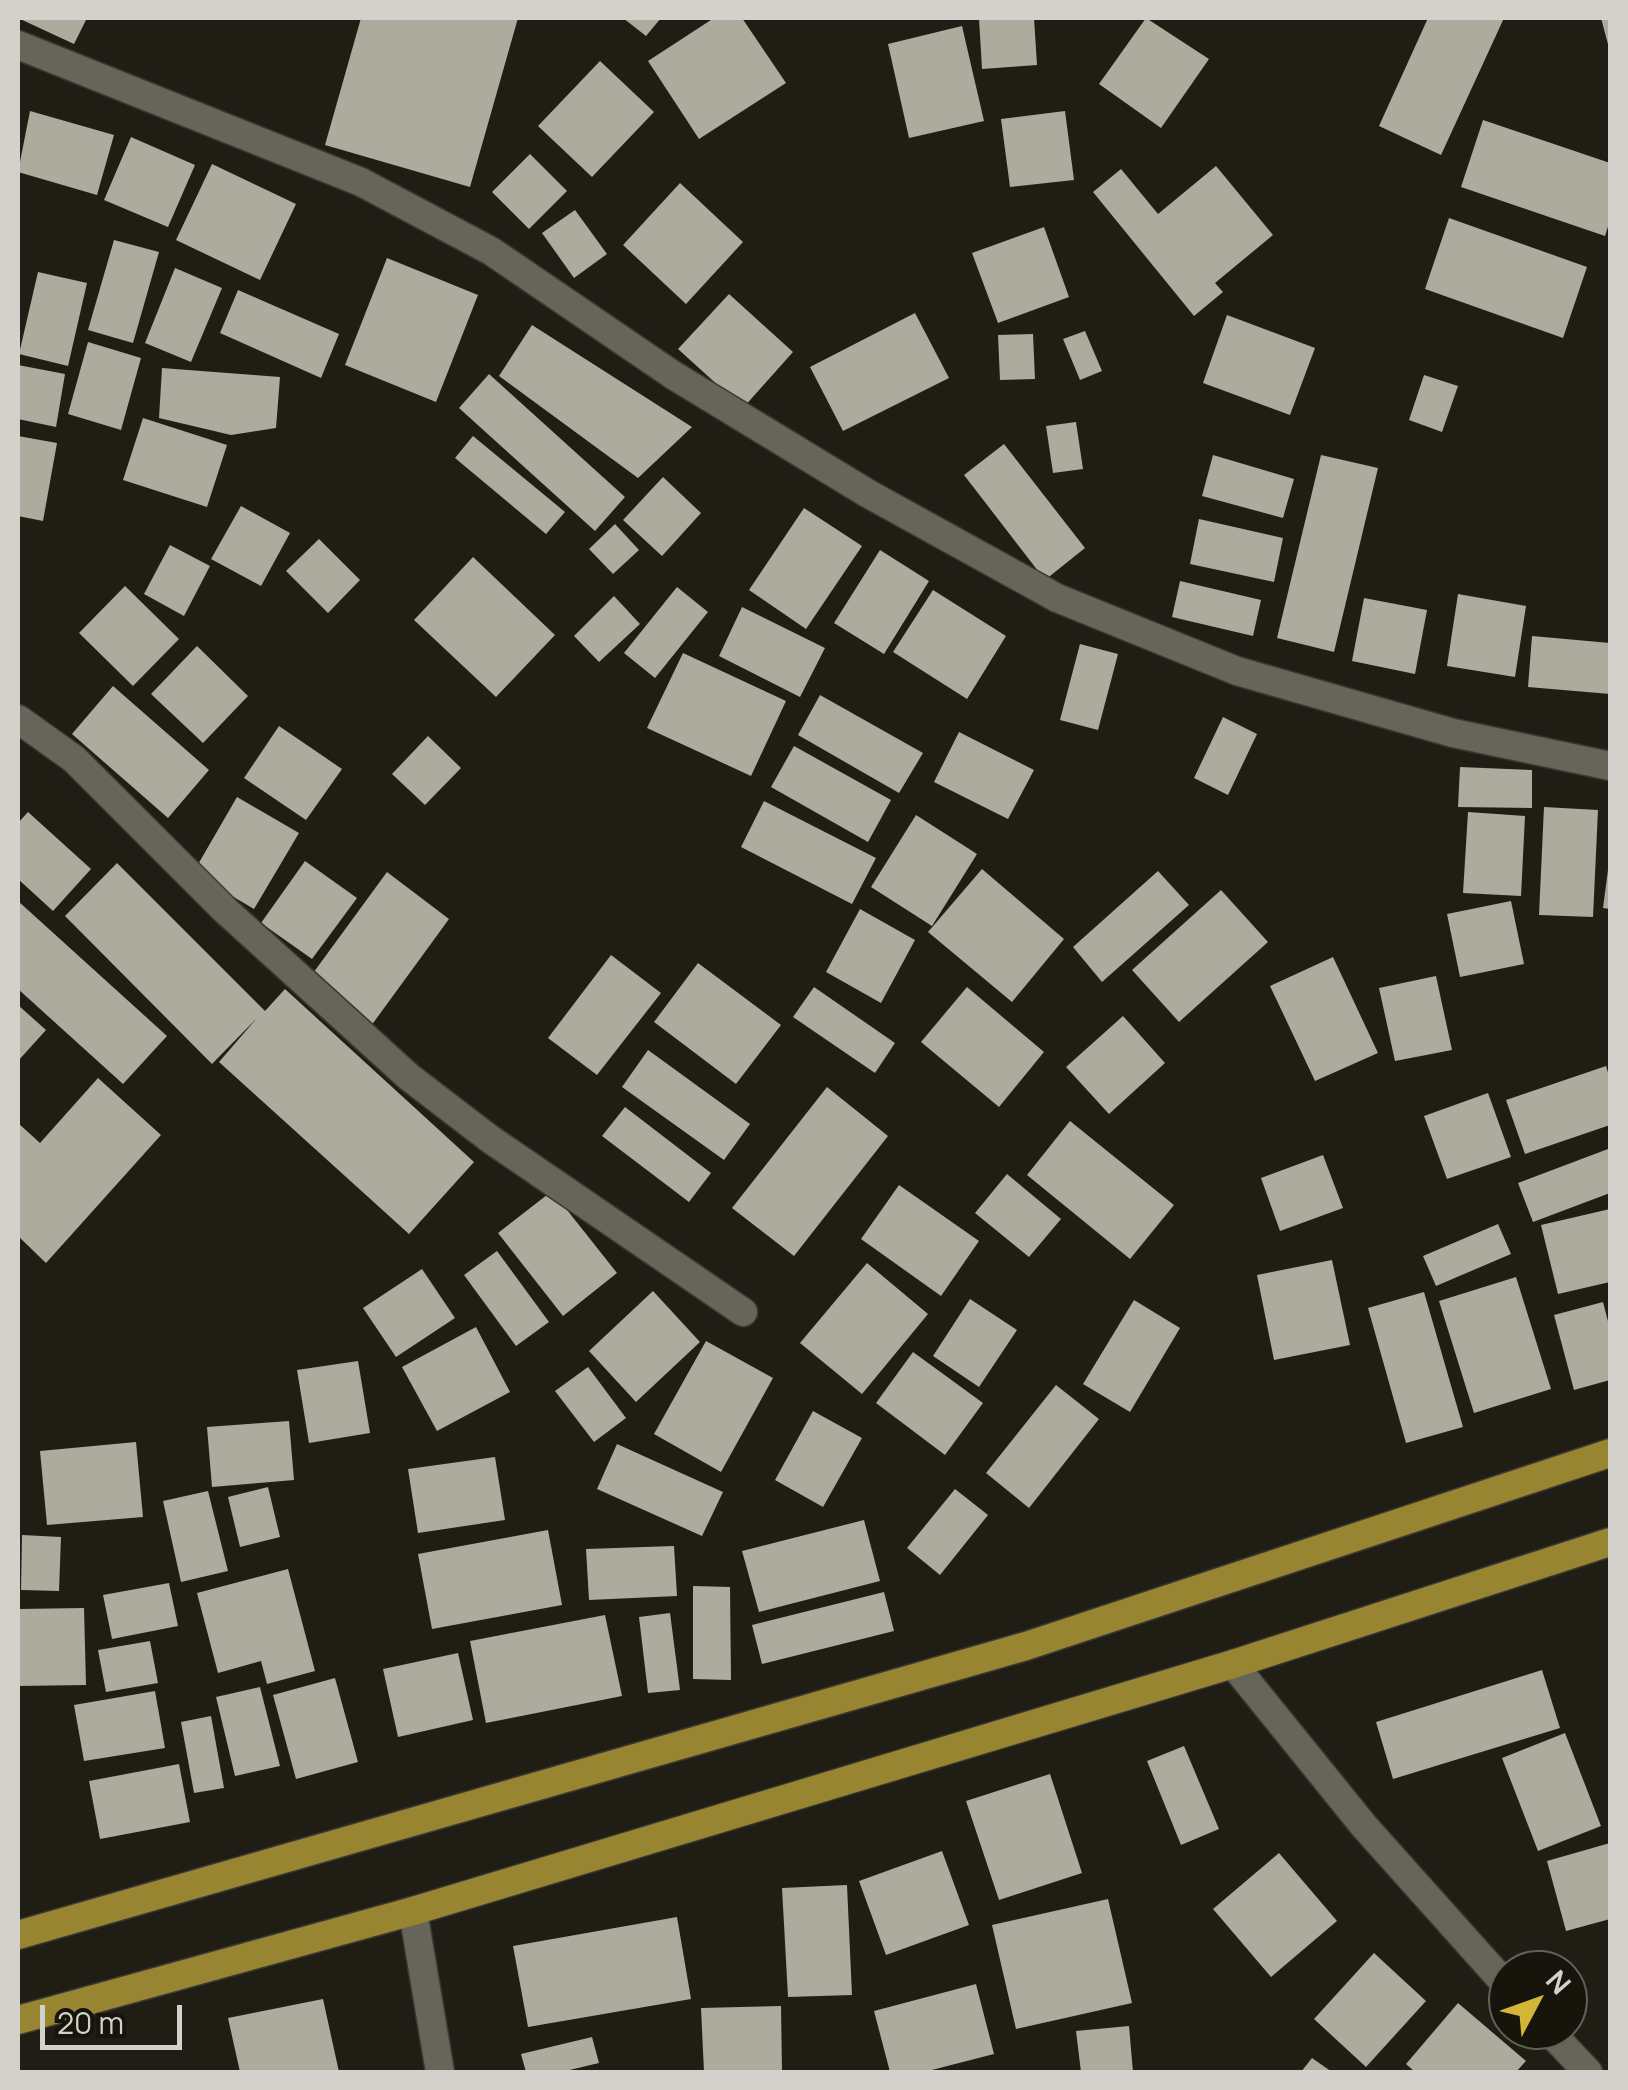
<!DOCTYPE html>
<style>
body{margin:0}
#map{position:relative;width:1628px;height:2090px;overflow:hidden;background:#201e14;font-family:Manrope,sans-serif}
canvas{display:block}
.frame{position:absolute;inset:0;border:20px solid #d3d1cb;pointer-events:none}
.north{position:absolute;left:1488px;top:1950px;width:100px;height:100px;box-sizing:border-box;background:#17150b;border:2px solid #626058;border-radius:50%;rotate:49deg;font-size:28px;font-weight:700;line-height:40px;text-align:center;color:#d3d1cb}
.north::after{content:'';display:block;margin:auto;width:35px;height:45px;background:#d3b635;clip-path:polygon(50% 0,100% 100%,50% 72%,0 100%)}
.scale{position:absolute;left:40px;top:2005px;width:142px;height:45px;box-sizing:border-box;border:5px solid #d3d1cb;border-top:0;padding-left:12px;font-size:30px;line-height:35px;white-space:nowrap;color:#d3d1cb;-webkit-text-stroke:8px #17150b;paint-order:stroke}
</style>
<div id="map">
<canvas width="1628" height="2090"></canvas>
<div class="frame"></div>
<div class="north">N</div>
<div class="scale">20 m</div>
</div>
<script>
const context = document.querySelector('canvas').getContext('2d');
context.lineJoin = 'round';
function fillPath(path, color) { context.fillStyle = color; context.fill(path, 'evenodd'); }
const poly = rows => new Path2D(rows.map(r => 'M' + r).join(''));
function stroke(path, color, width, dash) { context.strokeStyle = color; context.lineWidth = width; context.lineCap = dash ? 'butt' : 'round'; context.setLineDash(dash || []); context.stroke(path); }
fillPath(poly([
 [18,18,87,18,74,44],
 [361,18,518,18,470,187,325,145],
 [623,18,661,18,646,36],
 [714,18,742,18,786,83,699,139,648,61],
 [979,18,1034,18,1037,65,982,69],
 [1146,18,1209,59,1161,128,1099,84],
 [1428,18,1504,18,1441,155,1379,126],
 [1601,18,1610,18,1610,48,1609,48],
 [962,26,984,121,909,138,888,44],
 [600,61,654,112,592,177,538,126],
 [30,111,114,135,97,195,18,172],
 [1065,111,1074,180,1010,187,1001,119],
 [1483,120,1610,163,1610,220,1605,236,1461,187],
 [131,137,195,165,168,227,104,200],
 [530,154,567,191,529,229,492,192],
 [212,164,296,204,260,280,176,240],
 [1216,166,1273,235,1215,283,1223,292,1194,316,1093,192,1121,169,1158,214],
 [680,183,743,242,686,304,623,245],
 [575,210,607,254,574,278,542,233],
 [1449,218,1587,267,1563,338,1425,289],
 [1044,227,1069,297,998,323,972,253],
 [114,240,159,252,133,343,88,330],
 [387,258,478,295,436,402,345,365],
 [175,268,222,288,191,362,145,343],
 [38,272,87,283,68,366,19,354],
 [238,290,339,334,321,378,220,333],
 [729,294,793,352,743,408,678,349],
 [915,313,949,378,843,431,810,367],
 [1227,315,1315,348,1290,415,1203,383],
 [532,325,692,427,638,478,499,376],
 [1085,331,1102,371,1080,380,1063,339],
 [1033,334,1035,379,1000,380,998,335],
 [88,342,141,358,121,430,68,414],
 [18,365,65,374,56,427,18,419],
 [162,368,280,377,276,428,231,435,159,418],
 [489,374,625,497,595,531,459,408],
 [1424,375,1458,386,1442,432,1409,420],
 [143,418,227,445,207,507,123,480],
 [1076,422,1083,469,1053,473,1046,426],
 [18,436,57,443,43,521,18,516],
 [473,436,565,512,546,534,455,458],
 [1004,444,1085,548,1045,580,964,475],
 [1213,455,1294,479,1283,518,1202,496],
 [1321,455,1378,468,1334,652,1277,638],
 [663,477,701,513,662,556,623,520],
 [241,506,290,533,261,586,211,559],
 [804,508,862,546,806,629,749,590],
 [1199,519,1283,538,1274,582,1190,564],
 [615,524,639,550,613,574,589,549],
 [319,539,360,580,328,613,286,571],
 [170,545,210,566,184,616,144,594],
 [880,550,929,581,884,654,834,623],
 [473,557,555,635,496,697,414,620],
 [1180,581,1261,600,1253,636,1172,617],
 [125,586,179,639,133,686,79,633],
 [677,587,708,612,655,678,624,653],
 [933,590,1006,636,967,699,893,652],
 [1458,594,1526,606,1515,677,1447,666],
 [614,596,640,624,599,662,574,636],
 [1364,598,1427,610,1415,674,1352,661],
 [742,607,825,648,800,697,719,656],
 [1532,636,1610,643,1610,694,1528,687],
 [1080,644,1118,654,1098,730,1060,720],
 [197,646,248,696,203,743,151,694],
 [683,653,786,701,751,776,647,728],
 [113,686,209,770,168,818,72,734],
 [820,695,923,753,899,793,798,735],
 [1223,717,1257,734,1228,795,1194,778],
 [279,726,342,769,306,820,244,778],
 [959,732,1034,770,1008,819,934,782],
 [428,736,461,768,425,805,392,774],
 [794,746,891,800,868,842,771,787],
 [1460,767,1532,770,1532,808,1458,807],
 [237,797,299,833,254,909,193,873],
 [764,801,876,858,852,904,741,847],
 [1544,807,1598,810,1593,917,1539,915],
 [28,812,91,869,53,911,18,879,18,823],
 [1468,812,1525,816,1521,896,1463,893],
 [916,815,977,854,932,926,871,887],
 [305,861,357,898,312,959,261,923],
 [117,863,265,1011,285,989,474,1162,409,1234,219,1062,257,1018,212,1064,65,916],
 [982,869,1064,939,1012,1002,928,932],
 [1608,870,1610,870,1610,909,1603,908],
 [1158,871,1189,905,1102,982,1073,947],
 [387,872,449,919,371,1026,308,980],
 [1221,890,1268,942,1179,1022,1132,970],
 [18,901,167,1036,123,1084,18,989],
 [1511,901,1524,964,1460,977,1447,914],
 [860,909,915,940,881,1003,826,972],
 [611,955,661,993,597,1075,548,1038],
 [1333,957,1378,1053,1315,1081,1270,986],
 [698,963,781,1025,736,1084,654,1022],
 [1436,976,1452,1050,1395,1061,1379,988],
 [814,987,895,1043,875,1073,793,1017],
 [967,987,1044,1052,999,1107,921,1042],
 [18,1005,46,1030,18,1061],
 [1123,1016,1165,1063,1109,1114,1066,1067],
 [648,1050,750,1124,724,1160,622,1087],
 [1606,1066,1610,1079,1610,1125,1525,1154,1506,1100],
 [98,1078,161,1135,46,1263,18,1236,18,1123,40,1143],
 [827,1087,888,1136,794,1256,732,1208],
 [1488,1093,1511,1157,1447,1179,1424,1116],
 [625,1107,711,1173,689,1202,602,1136],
 [1070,1121,1174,1205,1130,1259,1027,1175],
 [1608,1149,1610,1193,1533,1222,1518,1183],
 [1323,1155,1343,1208,1280,1231,1261,1178],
 [1007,1174,1061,1219,1029,1257,975,1213],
 [899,1185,979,1241,941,1296,861,1239],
 [552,1191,617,1273,563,1316,498,1233],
 [1610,1209,1610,1282,1558,1294,1541,1225],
 [1498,1224,1511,1254,1436,1286,1423,1256],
 [497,1251,549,1322,516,1346,464,1275],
 [1332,1260,1350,1345,1274,1360,1257,1275],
 [867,1263,928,1314,862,1394,800,1343],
 [422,1269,455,1318,396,1357,363,1308],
 [1516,1277,1551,1389,1474,1413,1439,1301],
 [653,1291,700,1342,636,1402,589,1351],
 [1424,1292,1463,1427,1406,1443,1368,1308],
 [970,1299,1017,1330,979,1387,933,1356],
 [1134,1300,1180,1328,1130,1412,1083,1384],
 [1603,1302,1610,1329,1610,1380,1574,1390,1554,1315],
 [476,1327,510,1392,437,1431,402,1367],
 [706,1341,773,1378,721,1472,654,1434],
 [913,1352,983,1403,945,1455,876,1403],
 [358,1361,370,1433,309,1443,297,1370],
 [588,1367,626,1418,594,1442,555,1391],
 [1056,1385,1099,1419,1029,1508,986,1473],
 [813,1411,862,1438,823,1507,775,1480],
 [289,1421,294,1480,212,1487,207,1427],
 [136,1442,143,1517,47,1525,40,1451],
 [617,1444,723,1492,702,1536,597,1489],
 [495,1457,505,1520,418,1533,408,1469],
 [268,1487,280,1537,240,1547,228,1497],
 [955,1489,988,1515,940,1575,907,1548],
 [208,1491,228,1571,181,1582,163,1501],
 [864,1520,880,1581,759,1612,742,1551],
 [548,1530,562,1605,432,1629,418,1554],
 [22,1535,61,1537,59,1591,21,1590],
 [674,1546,677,1596,589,1600,586,1549],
 [288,1569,315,1671,267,1684,261,1661,218,1673,197,1593],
 [169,1583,178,1626,112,1639,103,1595],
 [693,1586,730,1587,731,1680,693,1679],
 [884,1592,894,1631,762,1664,752,1625],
 [84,1608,86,1685,18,1686,18,1609],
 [670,1613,680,1690,648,1693,639,1617],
 [605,1615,622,1696,486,1723,470,1641],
 [150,1641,158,1683,106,1692,98,1650],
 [458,1653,473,1720,398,1737,383,1669],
 [1542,1670,1560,1728,1393,1779,1376,1722],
 [335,1678,358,1762,296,1779,273,1695],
 [260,1687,280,1766,235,1776,216,1697],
 [155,1691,165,1748,84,1761,74,1705],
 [211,1716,224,1788,194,1793,181,1722],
 [1565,1733,1601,1826,1538,1851,1502,1758],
 [1184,1746,1219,1829,1181,1845,1147,1761],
 [179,1764,190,1822,100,1839,89,1781],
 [1050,1774,1082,1873,999,1900,966,1801],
 [1610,1843,1610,1919,1566,1931,1547,1861],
 [942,1851,969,1925,886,1955,859,1881],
 [1279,1853,1337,1921,1271,1977,1213,1909],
 [847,1885,852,1995,788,1997,782,1888],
 [1108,1899,1132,2003,1016,2029,992,1925],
 [677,1917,691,1999,528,2027,513,1946],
 [1374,1953,1426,2001,1366,2067,1314,2019],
 [976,1984,994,2054,924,2072,890,2072,874,2011],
 [323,1999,339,2072,240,2072,228,2018],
 [1458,2003,1526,2061,1516,2072,1415,2072,1406,2064],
 [781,2006,782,2072,704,2072,701,2008],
 [1129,2026,1133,2072,1081,2072,1076,2031],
 [592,2037,599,2063,561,2072,526,2072,521,2054],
 [1312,2058,1332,2072,1301,2072]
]), '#adaa9e');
const minor = poly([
 [18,45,361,182,491,251,673,375,867,493,1057,598,1237,671,1453,733,1610,766],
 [18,719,74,759,225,910,409,1077,490,1139,743,1312]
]);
const tertiary = poly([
 [1233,1664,1364,1826,1508,1987],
 [413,1911,440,2072],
 [1548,2030,1588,2072]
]);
const trunk = poly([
 [18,1935,1026,1646,1610,1453],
 [18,2020,413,1911,1233,1664,1610,1542]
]);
stroke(minor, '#3a3832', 31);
stroke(tertiary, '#3a3832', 31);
stroke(trunk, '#3a3832', 31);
stroke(minor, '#676459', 28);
stroke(tertiary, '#676459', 28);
stroke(trunk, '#988532', 28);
</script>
